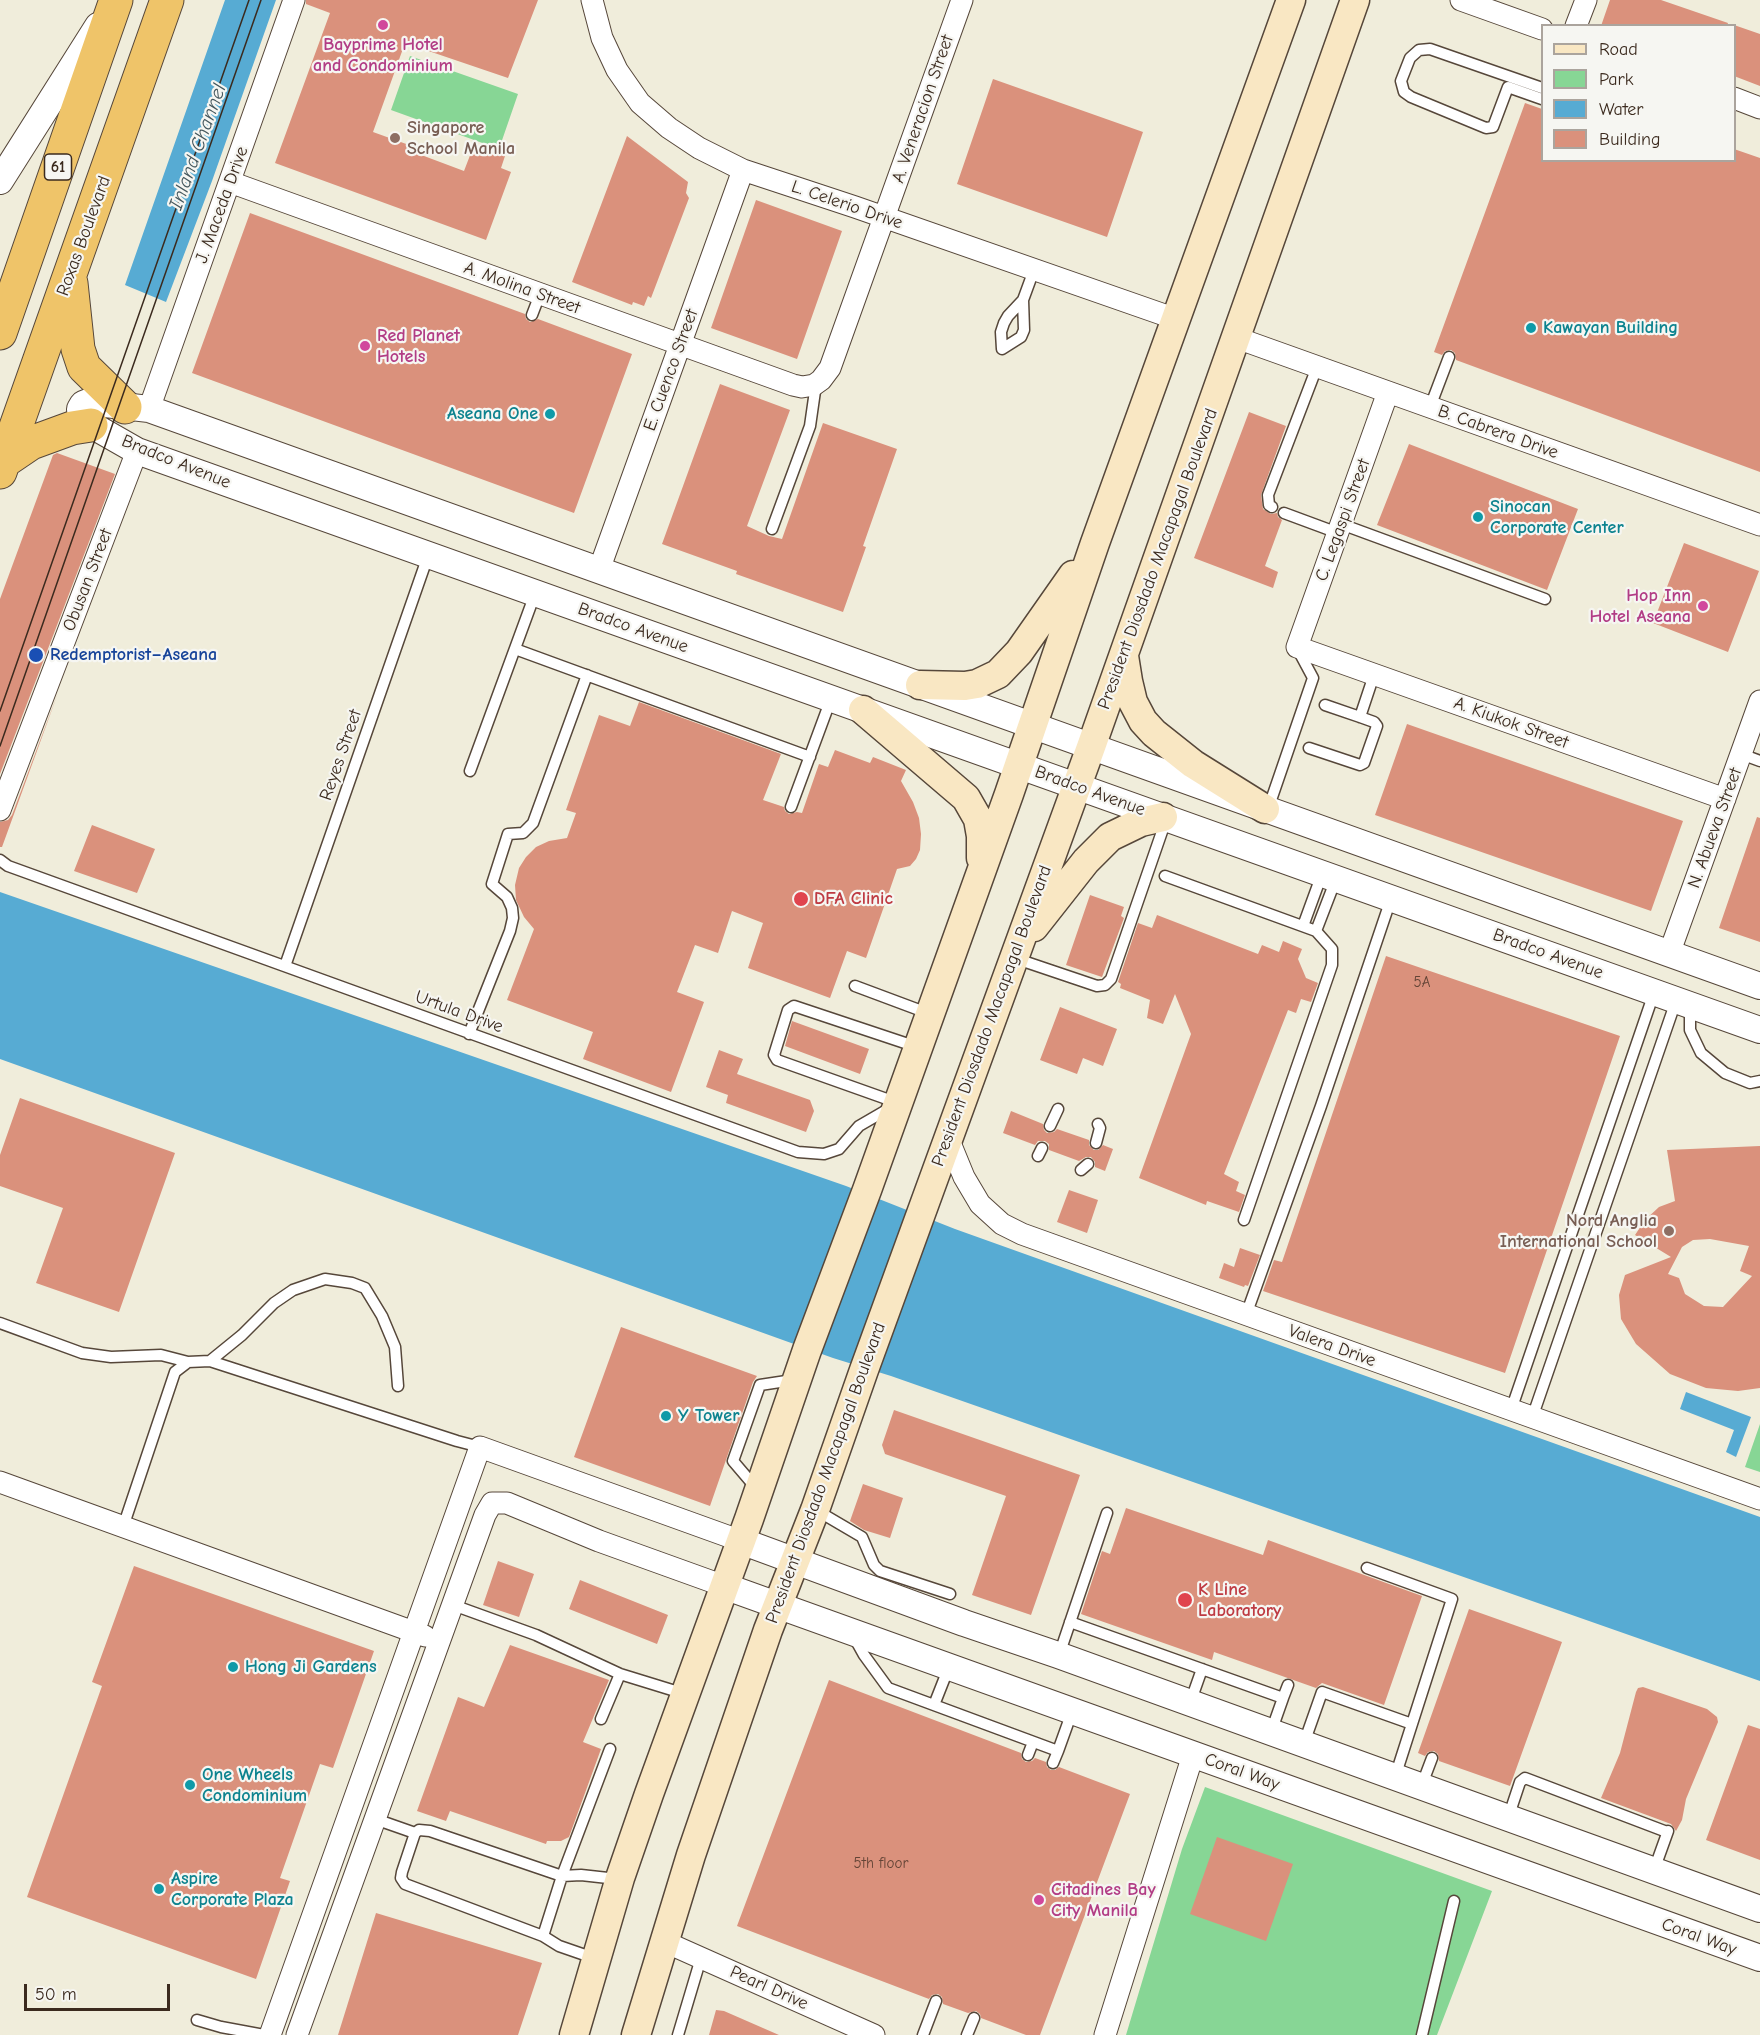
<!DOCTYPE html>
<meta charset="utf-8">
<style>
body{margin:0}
#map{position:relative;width:1760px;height:2035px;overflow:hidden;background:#f0eddb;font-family:"Comic Neue",sans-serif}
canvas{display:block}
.legend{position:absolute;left:1541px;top:24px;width:195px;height:138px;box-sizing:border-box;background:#f6f6f2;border:2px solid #aba49d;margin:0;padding:8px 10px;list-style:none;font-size:18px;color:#3b2a1e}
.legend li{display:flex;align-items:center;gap:12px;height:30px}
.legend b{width:30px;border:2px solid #aba49d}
.scale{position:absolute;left:24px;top:1984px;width:146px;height:27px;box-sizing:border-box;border:3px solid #3b2a1e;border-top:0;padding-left:8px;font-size:18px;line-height:21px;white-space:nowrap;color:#3b2a1e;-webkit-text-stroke:4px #f6f6f2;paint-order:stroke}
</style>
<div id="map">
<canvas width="1760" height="2035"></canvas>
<ul class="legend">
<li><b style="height:8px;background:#f9e7c3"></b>Road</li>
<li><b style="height:16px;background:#87d695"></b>Park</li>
<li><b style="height:16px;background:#57abd3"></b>Water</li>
<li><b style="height:16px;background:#da917c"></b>Building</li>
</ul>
<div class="scale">50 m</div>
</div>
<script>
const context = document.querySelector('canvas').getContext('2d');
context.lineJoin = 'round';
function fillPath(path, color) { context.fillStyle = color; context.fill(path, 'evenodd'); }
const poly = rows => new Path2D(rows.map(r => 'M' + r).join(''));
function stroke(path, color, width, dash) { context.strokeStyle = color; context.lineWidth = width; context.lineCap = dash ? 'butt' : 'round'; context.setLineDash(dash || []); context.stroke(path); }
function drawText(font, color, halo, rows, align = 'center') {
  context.font = font + ' "Comic Neue",sans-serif'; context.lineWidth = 4.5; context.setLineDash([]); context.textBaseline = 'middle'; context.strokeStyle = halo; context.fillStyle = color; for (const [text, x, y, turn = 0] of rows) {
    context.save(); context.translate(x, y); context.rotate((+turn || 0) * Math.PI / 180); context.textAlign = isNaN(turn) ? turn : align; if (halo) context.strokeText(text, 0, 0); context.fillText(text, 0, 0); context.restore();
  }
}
fillPath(poly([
 [410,56,518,94,499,149,391,110],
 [1760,1424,1760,1472,1745,1467],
 [1205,1787,1492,1891,1437,2035,1126,2035,1182,1849]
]), '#87d695');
fillPath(poly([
 [225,0,276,0,212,181,166,302,125,285],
 [0,892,846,1186,955,1229,1760,1517,1760,1681,891,1376,833,1358,0,1059],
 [1686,1392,1751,1417,1736,1457,1726,1452,1734,1430,1680,1409]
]), '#57abd3');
fillPath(poly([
 [306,0,538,0,508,78,405,43,373,132,409,145,408,150,464,171,474,145,505,156,501,168,511,172,486,240,275,163,330,13,306,4],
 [1610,0,1661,0,1728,23,1727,26,1601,26],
 [1734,25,1760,34,1760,86,1734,76],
 [993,79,1143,132,1107,237,957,184],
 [1525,103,1542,109,1542,160,1734,160,1734,149,1760,158,1760,472,1456,360,1455,353,1451,350,1445,351,1442,355,1434,352],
 [627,136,688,182,686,193,689,198,651,298,648,296,644,306,633,302,632,305,572,282],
 [756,200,842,231,797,359,711,328],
 [250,213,525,314,526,319,530,322,538,319,632,354,574,513,192,373],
 [720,384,790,410,747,526,769,536,782,539,823,423,897,449,863,546,866,547,843,612,736,574,737,571,662,544],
 [1249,412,1286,426,1261,495,1263,509,1271,514,1277,513,1278,517,1282,520,1265,566,1278,572,1273,588,1194,558],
 [1409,444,1578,509,1547,590,1377,525],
 [57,453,115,474,0,774,0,599,53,455],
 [1684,543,1759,571,1728,652,1653,623],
 [58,693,2,847,0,847,0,822,8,820,12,815],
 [639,702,781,754,763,800,784,807,785,811,789,814,797,812,802,813,819,764,828,767,835,750,870,763,873,757,906,770,901,781,913,802,919,818,921,834,920,850,916,859,910,866,897,869,866,958,847,951,830,998,748,968,763,923,732,911,718,953,695,945,677,992,704,1002,671,1092,583,1059,593,1032,507,1000,534,929,524,917,516,900,515,885,519,868,526,857,536,847,549,841,567,838,576,813,566,810,599,715,630,726],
 [1407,724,1683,821,1651,911,1375,815],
 [1757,817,1760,818,1760,942,1719,928],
 [92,825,155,849,137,893,74,871],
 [1090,895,1124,907,1121,916,1124,918,1102,977,1066,965],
 [1157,915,1258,954,1262,945,1279,952,1283,941,1302,949,1298,959,1306,978,1318,983,1311,1002,1301,999,1296,1013,1288,1010,1224,1174,1239,1182,1236,1191,1245,1195,1239,1212,1207,1201,1206,1205,1139,1178,1191,1034,1175,994,1163,1024,1147,1018,1150,1000,1120,988,1121,984,1118,982,1138,923,1152,928],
 [1386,956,1620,1036,1505,1373,1263,1291,1274,1260,1282,1262],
 [1060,1007,1117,1029,1103,1066,1083,1058,1077,1074,1040,1060],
 [792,1021,869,1049,860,1074,785,1046],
 [719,1050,743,1059,737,1074,810,1100,814,1111,806,1132,726,1103,728,1095,706,1087],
 [20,1098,175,1153,119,1312,36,1283,63,1208,0,1186,0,1155],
 [1011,1111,1043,1124,1044,1130,1047,1133,1054,1132,1057,1129,1089,1140,1089,1145,1094,1150,1098,1150,1103,1145,1113,1149,1105,1171,1095,1167,1095,1162,1091,1157,1086,1157,1079,1161,1049,1150,1049,1144,1045,1141,1038,1141,1035,1145,1003,1133],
 [1760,1146,1760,1388,1738,1391,1706,1388,1670,1374,1636,1344,1621,1319,1619,1295,1625,1275,1671,1257,1635,1235,1645,1220,1659,1207,1675,1201,1667,1150],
 [1710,1239,1749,1246,1740,1271,1752,1276,1723,1307,1704,1306,1685,1294,1679,1278,1668,1274,1682,1247,1693,1240],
 [1069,1190,1098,1200,1087,1233,1057,1222],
 [1240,1248,1260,1255,1248,1286,1245,1285,1244,1287,1219,1278,1224,1263,1234,1267],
 [621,1327,757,1376,753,1382,710,1506,574,1457],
 [894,1410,1080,1475,1031,1615,972,1595,1006,1496,885,1454,882,1445],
 [863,1484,903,1498,890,1538,864,1530,850,1521],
 [1126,1508,1263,1555,1268,1540,1422,1596,1384,1705,1322,1683,1316,1688,1214,1652,1212,1660,1081,1614,1102,1551,1110,1554],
 [498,1561,534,1574,519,1617,483,1605],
 [134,1566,374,1651,333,1768,320,1764,280,1878,290,1881,256,1979,27,1897,102,1686,92,1682],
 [580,1580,668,1615,657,1644,569,1609],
 [1469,1609,1562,1642,1510,1786,1439,1761,1438,1754,1434,1751,1428,1752,1425,1756,1418,1753],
 [510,1645,609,1680,583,1742,601,1749,569,1837,561,1841,547,1841,546,1844,450,1811,446,1821,417,1811,458,1697,484,1707],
 [829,1680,1021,1753,1022,1759,1026,1762,1032,1761,1035,1758,1046,1762,1047,1767,1051,1770,1055,1770,1059,1767,1130,1794,1040,2035,1026,2035,981,2018,980,2014,976,2011,968,2013,943,2004,942,1997,938,1994,932,1995,929,1999,737,1926],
 [1643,1687,1707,1709,1717,1717,1718,1722,1686,1799,1682,1820,1676,1831,1671,1824,1601,1798,1620,1753,1636,1692,1638,1688],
 [1748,1725,1760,1729,1760,1860,1706,1840],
 [1217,1837,1293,1864,1266,1941,1190,1914],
 [376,1913,542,1963,518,2035,338,2035],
 [716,2010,724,2011,779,2035,709,2035]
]), '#da917c');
const service = poly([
 [1542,88,1430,49,1419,50,1410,58,1401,81,1404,92,1411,97,1486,128,1493,127,1508,87,1542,99],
 [1023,300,1008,316,1004,323,1001,332,1002,349,1021,337,1024,330,1023,300,1034,270],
 [532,315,540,294],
 [1430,407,1449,357],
 [1272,507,1269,505,1268,495,1317,367],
 [1284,513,1338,533],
 [1341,524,1545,599],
 [772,529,810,426,816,384],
 [515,649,810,757],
 [1360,717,1374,675],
 [1309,748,1360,765,1364,763,1377,726,1374,722,1360,717,1325,705],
 [1741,754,1760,761],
 [470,771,535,594],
 [791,807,831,699],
 [1268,809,1313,678,1298,650],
 [0,860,8,866,798,1152,824,1154,839,1149,859,1126,890,1108],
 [1165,876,1316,931,1332,949,1332,965,1244,1220],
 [1303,926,1322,874],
 [1316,931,1336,879],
 [1014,958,1097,986,1105,985,1111,979,1166,820],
 [285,966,428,556],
 [855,986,930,1014],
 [1690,1006,1690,1030,1701,1053,1725,1073,1750,1083,1760,1081],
 [469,1034,510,931,513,918,512,908,507,897,492,884,508,834,523,833,533,823,587,675],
 [898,1103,777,1060,774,1055,788,1010,794,1006,917,1047],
 [1050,1126,1058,1109],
 [1096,1143,1100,1128,1098,1124],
 [1038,1156,1042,1148],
 [1081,1170,1088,1164],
 [1246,1315,1321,1106,1391,899],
 [0,1323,82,1353,111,1357,161,1355,188,1362],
 [210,1361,242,1335,274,1303,293,1290,325,1279,352,1283,365,1288,382,1316,395,1347,398,1386],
 [1511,1410,1654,993],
 [1532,1418,1676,1001],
 [756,1488,733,1461,760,1385,793,1380],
 [816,1510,862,1537,874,1565,880,1571,950,1594],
 [123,1527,175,1372,188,1362,210,1361,457,1441,480,1447],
 [1367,1568,1452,1599,1395,1777],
 [453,1605,536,1635,620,1674,685,1694],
 [1070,1622,1283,1698,1271,1732],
 [854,1637,864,1655,888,1688,1058,1751,1072,1712],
 [1059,1655,1107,1513],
 [1283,1698,1288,1685],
 [1190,1703,1202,1669],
 [934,1705,949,1667],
 [601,1719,620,1674],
 [1304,1743,1322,1692,1412,1724],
 [1028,1755,1033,1742],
 [1053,1763,1058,1751],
 [1421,1787,1432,1758],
 [1508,1818,1520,1782,1525,1778,1667,1832],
 [375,1819,415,1833,419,1830,430,1831,562,1876,581,1875,617,1879],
 [415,1833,402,1872,401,1878,405,1884,543,1936,559,1946,585,1955,595,1962],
 [1654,1870,1668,1831],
 [543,1936,562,1876,610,1749],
 [197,2020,221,2027,264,2035],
 [678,2035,701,1958],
 [923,2035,936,2001],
 [967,2035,974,2018],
 [1422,2035,1454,1901]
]);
const minor = poly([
 [592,0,602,38,617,70,640,103,669,128,699,148,743,170,855,207,1176,319],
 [1461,0,1542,29],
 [1576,26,1586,0],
 [1734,98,1760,108],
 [230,182,793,385,802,387,814,385,821,380,830,368,962,0],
 [1237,338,1760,525],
 [1388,392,1297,647,1725,799],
 [149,409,294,0],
 [599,570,743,170],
 [0,810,137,451],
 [1669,954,1760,701],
 [948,1138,964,1177,980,1204,1002,1224,1022,1234,1760,1499],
 [0,1482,425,1636],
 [663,1941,874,2035],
 [270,2035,480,1447,741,1541],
 [297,2035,485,1515,492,1503,507,1503,599,1541,724,1586],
 [1105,2035,1193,1755]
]);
const tertiary = poly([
 [0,181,98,26],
 [1760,986,149,409,88,402,83,404,80,409,81,419,137,451,1760,1030],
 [741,1541,964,1623,1058,1655,1760,1909],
 [724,1586,1760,1958]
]);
const secondary = poly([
 [1124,656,1128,681,1133,702,1143,721,1154,733,1193,764,1265,809],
 [920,685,965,686,977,684,998,674,1019,652,1073,575],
 [863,710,966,798,978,819,981,836,981,858],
 [1034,927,1086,861,1110,837,1141,822,1163,817],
 [574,2035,620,1878,649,1794,749,1519,807,1350,867,1190,1009,794,1095,543,1291,0],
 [636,2035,691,1855,768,1630,815,1510,864,1370,1091,747,1355,0]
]);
const trunk = poly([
 [71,283,78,349,84,367,125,407],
 [0,333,116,0],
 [3,462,31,443,72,428,91,425],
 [0,472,167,0]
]);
stroke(service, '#56473a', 13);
stroke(minor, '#56473a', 23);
stroke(tertiary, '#56473a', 28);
stroke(secondary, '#56473a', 31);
stroke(trunk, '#56473a', 35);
stroke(service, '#fff', 10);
stroke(minor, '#fff', 21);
stroke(tertiary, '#fff', 26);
stroke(secondary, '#f9e7c3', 28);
stroke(trunk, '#efc469', 33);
stroke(poly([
 [0,711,249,0],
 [0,746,261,0]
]), '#3b2a1e', 1.5);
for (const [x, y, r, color] of [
 [383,25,6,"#d1479c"],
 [395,138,6,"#8d6e63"],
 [1531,328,6,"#0f9aa8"],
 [365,346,6,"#d1479c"],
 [550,414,6,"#0f9aa8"],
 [1478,517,6,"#0f9aa8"],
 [1703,606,6,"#d1479c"],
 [36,655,8,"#1a4fb4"],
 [801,899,8,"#e0444e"],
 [1669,1231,6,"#8d6e63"],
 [666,1416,6,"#0f9aa8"],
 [1185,1600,8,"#e0444e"],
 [233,1667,6,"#0f9aa8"],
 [190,1785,6,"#0f9aa8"],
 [159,1889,6,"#0f9aa8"],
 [1039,1900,6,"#d1479c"]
]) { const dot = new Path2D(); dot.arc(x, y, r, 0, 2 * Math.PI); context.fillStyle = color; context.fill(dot); stroke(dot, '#f6f6f2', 2); }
drawText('15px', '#634436', null, [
 ["5A",1422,983],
 ["5th floor",881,1864]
]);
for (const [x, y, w] of [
 [58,167,27]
]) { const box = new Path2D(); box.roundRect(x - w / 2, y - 13, w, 26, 4.5); context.fillStyle = '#f6f6f2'; context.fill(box); stroke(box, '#3b2a1e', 1.5); }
drawText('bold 16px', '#3b2a1e', null, [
 ["61",58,167]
]);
drawText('bold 18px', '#b23c85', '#f6f6f2', [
 ["Bayprime Hotel",383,45,"center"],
 ["and Condominium",383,66,"center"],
 ["Red Planet",377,336],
 ["Hotels",377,357],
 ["Hop Inn",1691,596,"right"],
 ["Hotel Aseana",1691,617,"right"],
 ["Citadines Bay",1051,1890],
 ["City Manila",1051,1911]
], 'left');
drawText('18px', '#3b2a1e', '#f6f6f2', [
 ["A. Veneracion Street",923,109,-71],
 ["J. Maceda Drive",222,205,-70],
 ["L. Celerio Drive",847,205,19],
 ["Roxas Boulevard",84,236,-70],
 ["A. Molina Street",522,288,20],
 ["E. Cuenco Street",671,370,-70],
 ["B. Cabrera Drive",1498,432,20],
 ["Bradco Avenue",176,462,22],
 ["C. Legaspi Street",1343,520,-70],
 ["President Diosdado Macapagal Boulevard",1158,559,-70],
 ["Obusan Street",88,580,-69],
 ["Bradco Avenue",633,628,20],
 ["A. Kiukok Street",1511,723,20],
 ["Reyes Street",341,755,-71],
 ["Bradco Avenue",1090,791,20],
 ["N. Abueva Street",1715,828,-70],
 ["Bradco Avenue",1548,954,20],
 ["Urtula Drive",459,1012,20],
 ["President Diosdado Macapagal Boulevard",992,1016,-70],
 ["Valera Drive",1332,1346,20],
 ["President Diosdado Macapagal Boulevard",826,1473,-70],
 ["Coral Way",1242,1772,20],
 ["Coral Way",1699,1937,20],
 ["Pearl Drive",769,1988,24]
]);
drawText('bold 18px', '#785e54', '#f6f6f2', [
 ["Singapore",407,128],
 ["School Manila",407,149],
 ["Nord Anglia",1657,1221,"right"],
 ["International School",1657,1242,"right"]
], 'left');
drawText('bold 18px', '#0d838f', '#f6f6f2', [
 ["Kawayan Building",1543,328],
 ["Aseana One",538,414,"right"],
 ["Sinocan",1490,507],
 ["Corporate Center",1490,528],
 ["Y Tower",678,1416],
 ["Hong Ji Gardens",245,1667],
 ["One Wheels",202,1775],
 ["Condominium",202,1796],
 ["Aspire",171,1879],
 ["Corporate Plaza",171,1900]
], 'left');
drawText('bold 18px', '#164399', '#f6f6f2', [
 ["Redemptorist–Aseana",50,655]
], 'left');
drawText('bold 18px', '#be3a42', '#f6f6f2', [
 ["DFA Clinic",814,899],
 ["K Line",1198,1590],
 ["Laboratory",1198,1611]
], 'left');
drawText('italic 20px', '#45575d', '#f6f6f2', [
 ["Inland Channel",198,147,-70]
]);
</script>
